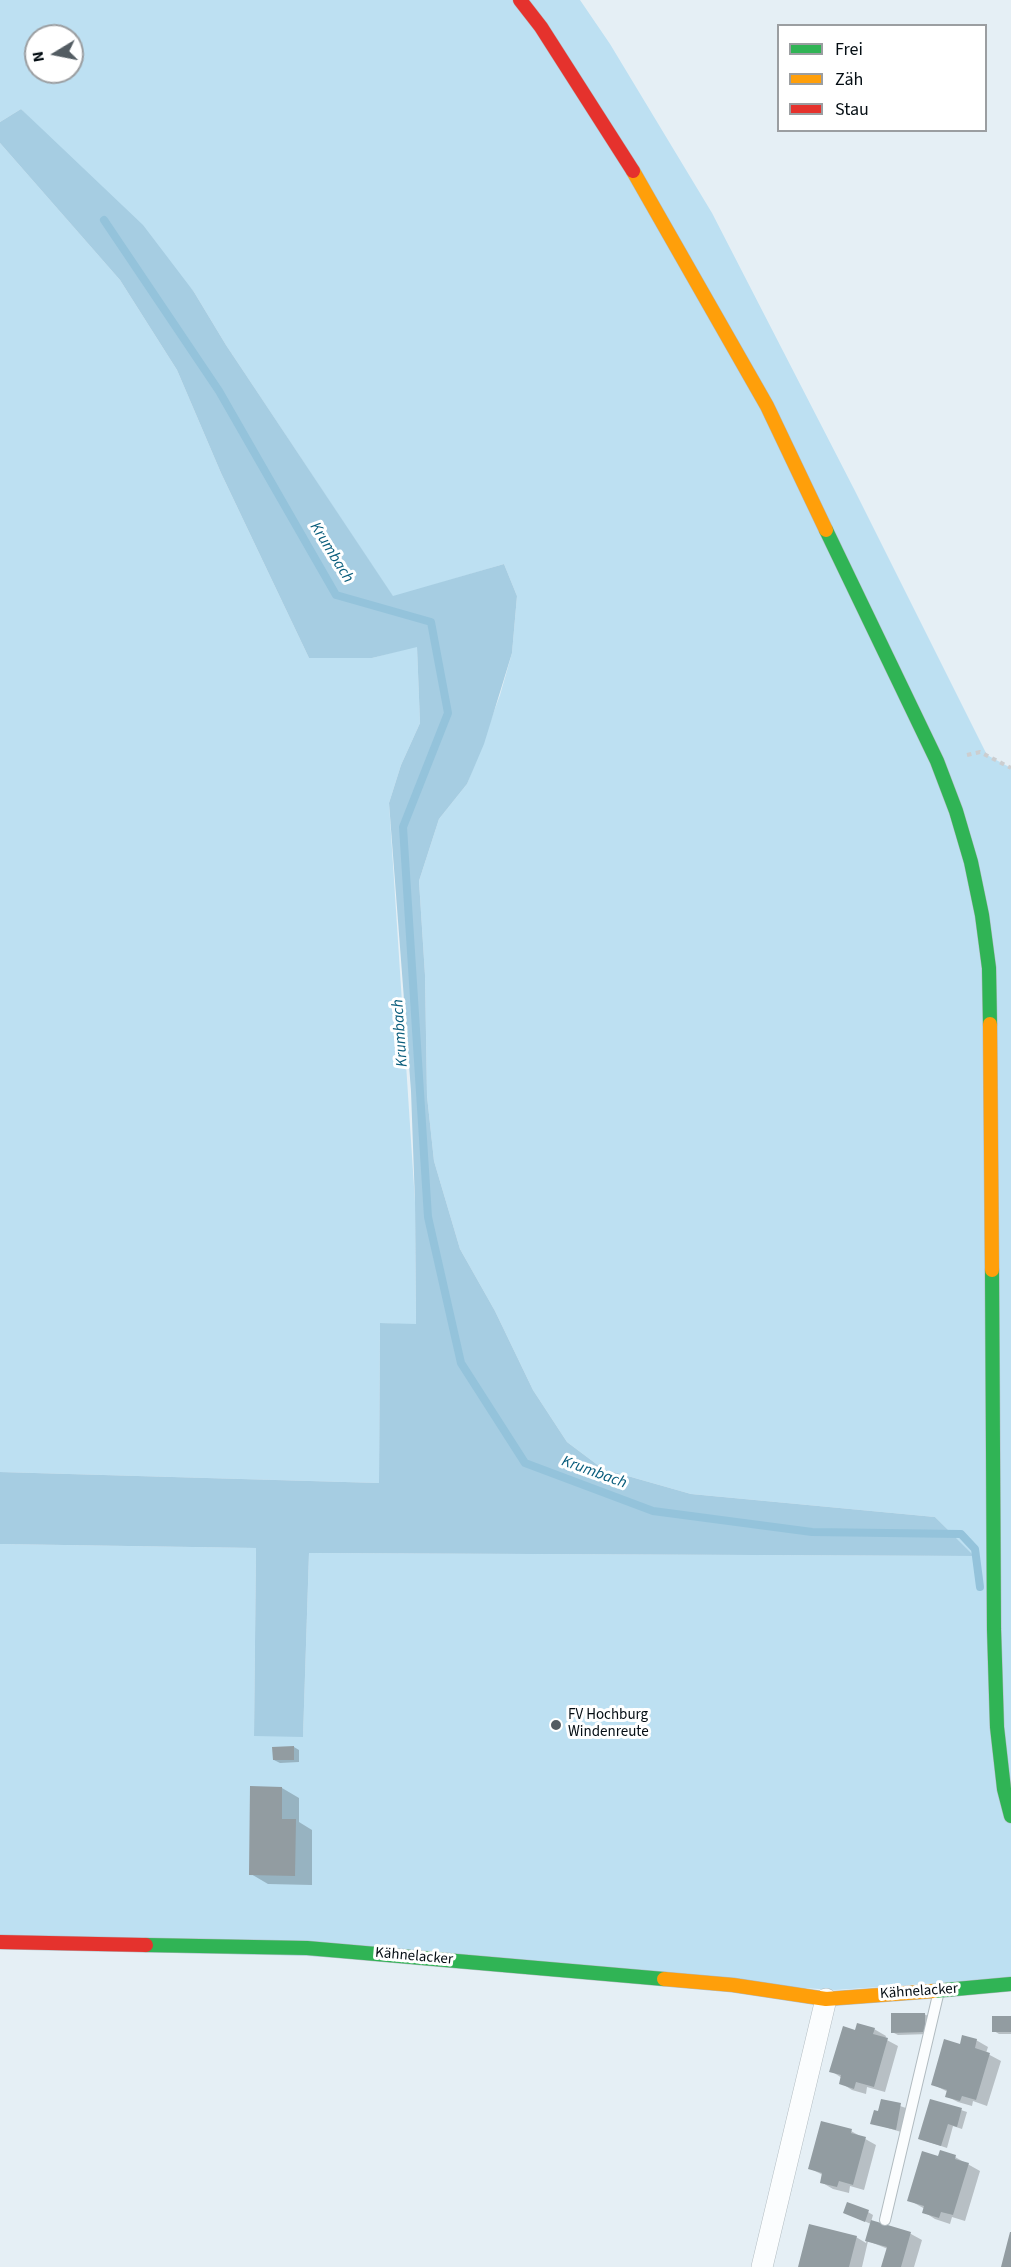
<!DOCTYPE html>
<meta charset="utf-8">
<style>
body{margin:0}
#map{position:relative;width:1011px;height:2267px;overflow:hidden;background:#e5eff5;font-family:"Source Sans 3",sans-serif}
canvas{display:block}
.legend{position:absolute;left:777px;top:24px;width:210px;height:108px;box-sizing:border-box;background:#fff;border:2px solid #9b9ea1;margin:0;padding:8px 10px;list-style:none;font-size:18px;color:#040d13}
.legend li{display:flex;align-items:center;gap:12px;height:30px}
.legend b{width:30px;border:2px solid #9b9ea1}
.north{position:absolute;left:24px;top:24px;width:60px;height:60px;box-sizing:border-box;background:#fff;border:2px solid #9b9ea1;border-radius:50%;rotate:260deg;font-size:16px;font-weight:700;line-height:24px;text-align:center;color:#040d13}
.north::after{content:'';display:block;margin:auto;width:21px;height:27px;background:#535c62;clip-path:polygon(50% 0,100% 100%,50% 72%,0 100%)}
</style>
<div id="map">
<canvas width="1011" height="2267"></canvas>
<ul class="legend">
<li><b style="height:8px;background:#30b455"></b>Frei</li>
<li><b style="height:8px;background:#ff9f0a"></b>Zäh</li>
<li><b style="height:8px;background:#e5322d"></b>Stau</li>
</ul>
<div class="north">N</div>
</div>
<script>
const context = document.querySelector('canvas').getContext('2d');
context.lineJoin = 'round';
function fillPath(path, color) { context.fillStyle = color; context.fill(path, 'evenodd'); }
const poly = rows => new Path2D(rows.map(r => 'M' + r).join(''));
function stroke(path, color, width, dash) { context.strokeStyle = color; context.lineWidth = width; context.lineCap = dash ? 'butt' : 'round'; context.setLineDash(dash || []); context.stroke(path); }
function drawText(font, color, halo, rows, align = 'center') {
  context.font = font + ' "Source Sans 3",sans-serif'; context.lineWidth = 6; context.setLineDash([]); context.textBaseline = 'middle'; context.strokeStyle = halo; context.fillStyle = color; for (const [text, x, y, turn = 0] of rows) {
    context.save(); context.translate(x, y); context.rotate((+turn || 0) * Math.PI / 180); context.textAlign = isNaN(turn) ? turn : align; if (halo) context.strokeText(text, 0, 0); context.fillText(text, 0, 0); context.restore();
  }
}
fillPath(poly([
 [0,0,580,0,610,44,712,213,854,489,987,755,1011,768,1011,1978,835,1990,307,1956,0,1949,0,1544,256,1548,254,1736,303,1736,309,1553,973,1556,935,1517,691,1494,603,1469,567,1442,533,1390,495,1311,460,1249,434,1161,427,1096,425,975,419,881,439,819,467,784,500,695,512,653,517,596,504,564,393,597,226,345,194,292,21,109,0,122],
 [36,36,72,36,72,72,36,72],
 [0,143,120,280,177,370,221,473,309,658,372,658,417,646,420,723,401,765,389,803,415,1202,416,1325,380,1323,379,1483,0,1472]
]), '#bde0f2');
fillPath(poly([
 [21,109,143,225,194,292,226,345,393,596,504,564,517,596,512,653,484,744,467,784,439,819,419,881,425,975,427,1096,434,1161,460,1249,495,1311,533,1390,567,1442,603,1469,691,1494,935,1517,974,1556,309,1553,303,1737,254,1736,256,1548,0,1544,0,1472,379,1483,380,1323,416,1324,415,1202,411,1091,389,803,401,765,420,723,417,647,372,658,309,658,221,473,177,370,120,280,0,143,0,122]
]), '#a6cde2');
fillPath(poly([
 [294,1747,299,1750,299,1762,280,1763,274,1760],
 [282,1788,299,1798,299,1822,312,1830,312,1885,268,1884,251,1874],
 [924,2014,930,2017,930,2034,898,2035,892,2032],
 [1011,2017,1011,2034,999,2034,994,2031],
 [874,2029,886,2036,885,2039,898,2046,885,2092,867,2087,866,2094,852,2090,841,2083,842,2078,831,2071,856,2032],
 [976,2040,988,2047,986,2053,1001,2061,987,2106,973,2101,972,2106,958,2102,946,2096,948,2092,932,2084,961,2046],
 [882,2100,906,2108,901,2132,872,2123,879,2113],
 [931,2100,967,2112,962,2129,953,2126,947,2148,920,2139],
 [851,2131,876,2145,864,2190,850,2186,849,2193,833,2189,821,2182,823,2175,809,2168],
 [955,2157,980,2171,965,2221,952,2217,950,2224,935,2219,924,2212,925,2209,909,2200,939,2158],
 [868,2212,873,2215,871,2222,911,2234,922,2240,914,2267,882,2267,888,2249,868,2241,862,2267,799,2267,856,2237,866,2243,871,2224,850,2215]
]), '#0003');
stroke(poly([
 [104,220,219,391,336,595,431,622,448,713,403,827,428,1217,461,1363,525,1463,653,1511,812,1532,961,1534,975,1549,980,1587]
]), '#94c3db', 8);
fillPath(poly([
 [294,1746,294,1760,273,1760,272,1747],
 [250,1786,282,1787,282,1819,296,1819,295,1876,249,1875],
 [891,2013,925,2013,925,2032,891,2033],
 [992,2016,1011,2016,1011,2032,992,2032],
 [857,2023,875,2028,873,2034,888,2038,874,2087,856,2082,854,2089,839,2084,841,2075,829,2072,843,2026,855,2030],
 [962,2035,977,2039,975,2048,990,2053,976,2100,962,2096,960,2101,945,2097,947,2090,931,2085,944,2039,960,2044],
 [881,2099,901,2103,896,2130,870,2124,874,2110,878,2111],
 [930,2099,962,2108,957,2127,948,2124,941,2146,918,2139],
 [821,2121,852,2129,851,2133,866,2137,853,2185,839,2181,837,2187,820,2183,822,2173,808,2169],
 [940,2150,956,2155,955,2159,969,2163,953,2215,941,2212,939,2218,922,2213,924,2206,907,2201,922,2151,938,2156],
 [847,2202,869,2210,865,2222,843,2213],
 [871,2220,911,2232,901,2267,881,2267,887,2247,865,2241],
 [809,2224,857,2236,849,2267,798,2267],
 [1011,2232,1011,2267,1001,2267,1010,2232]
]), '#929ca1');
const lane = poly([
 [885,2220,938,1995]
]);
const street = poly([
 [762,2267,826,1999]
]);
const fast = poly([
 [826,530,937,761,956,811,971,862,982,915,989,968,990,1024],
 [992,1270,994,1629,997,1727,1004,1789,1011,1816],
 [146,1945,307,1948,664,1979],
 [934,1991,1011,1984]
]);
const slow = poly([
 [633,171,767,406,826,530],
 [990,1024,992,1270],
 [664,1979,733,1985,826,1999,934,1991]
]);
const jam = poly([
 [520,0,541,27,633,171],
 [0,1942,146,1945]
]);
stroke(lane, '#b1bbc0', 12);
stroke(street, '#b1bbc0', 22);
stroke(fast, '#b1bbc0', 15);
stroke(slow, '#b1bbc0', 15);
stroke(jam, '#b1bbc0', 15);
stroke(poly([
 [967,755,980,752,1011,768]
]), '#ccced0', 4, [4.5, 4.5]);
stroke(lane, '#fbfdfe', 10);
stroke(street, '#fbfdfe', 21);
stroke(fast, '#30b455', 14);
stroke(slow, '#ff9f0a', 14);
stroke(jam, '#e5322d', 14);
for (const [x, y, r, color] of [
 [556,1725,6,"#535c62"]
]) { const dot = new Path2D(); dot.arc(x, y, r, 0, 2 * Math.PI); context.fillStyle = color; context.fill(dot); stroke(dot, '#fff', 2); }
drawText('15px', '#040d13', '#fff', [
 ["FV Hochburg",568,1716],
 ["Windenreute",568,1733]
], 'left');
drawText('15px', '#040d13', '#fff', [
 ["Kähnelacker",414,1957,5],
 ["Kähnelacker",919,1992,-4]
]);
drawText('italic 16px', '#085c7b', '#fff', [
 ["Krumbach",331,553,58],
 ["Krumbach",401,1033,-94],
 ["Krumbach",594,1473,20]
]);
</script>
